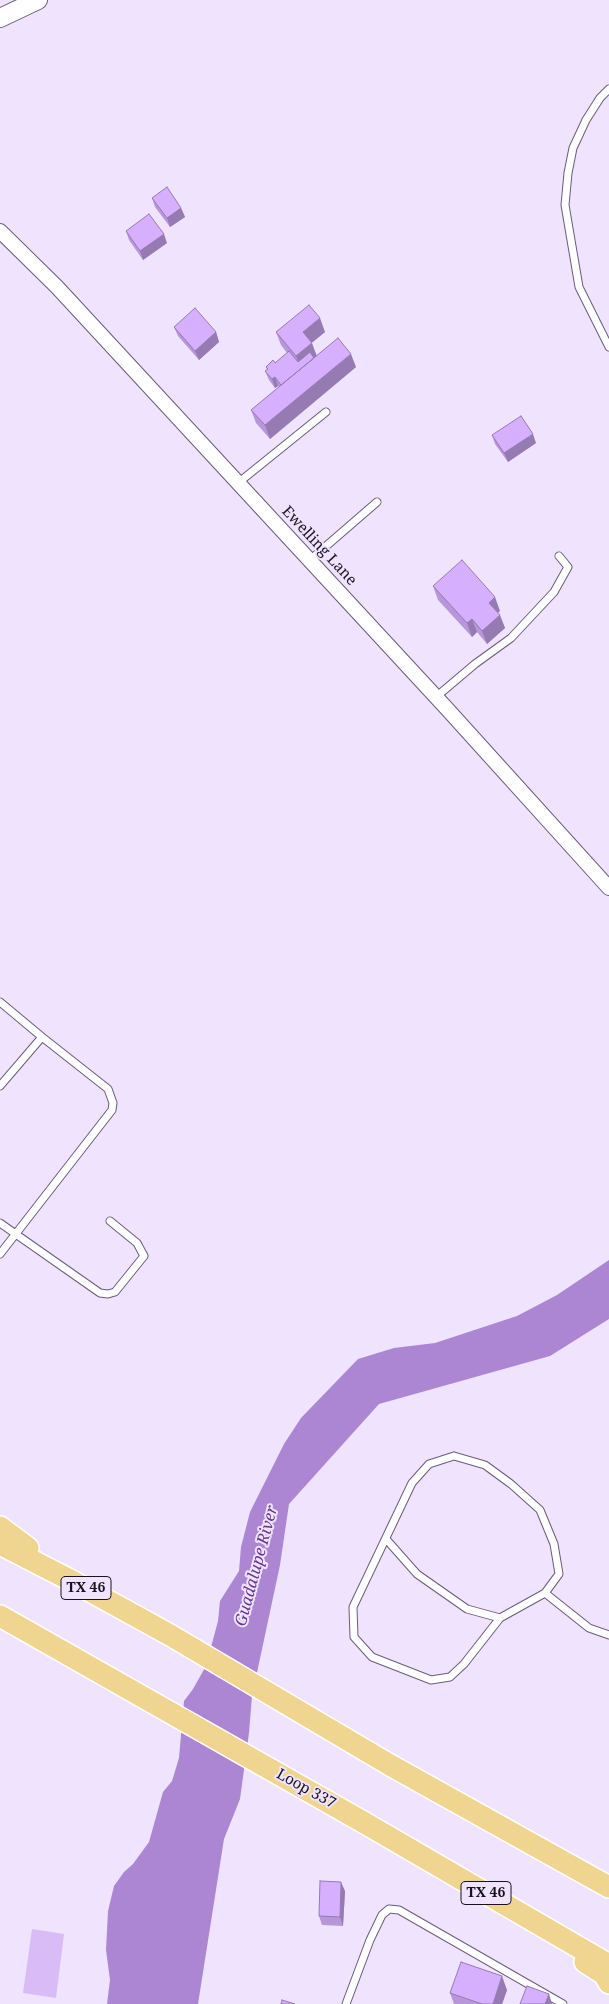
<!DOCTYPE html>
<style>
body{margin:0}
canvas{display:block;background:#efe3fd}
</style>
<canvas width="609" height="2004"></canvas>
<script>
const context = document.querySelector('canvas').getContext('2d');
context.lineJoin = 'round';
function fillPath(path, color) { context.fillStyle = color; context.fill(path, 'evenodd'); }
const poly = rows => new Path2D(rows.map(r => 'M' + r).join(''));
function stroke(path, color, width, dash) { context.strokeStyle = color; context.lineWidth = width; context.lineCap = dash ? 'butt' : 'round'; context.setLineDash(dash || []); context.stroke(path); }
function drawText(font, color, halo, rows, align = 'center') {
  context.font = font + ' "Noto Serif",serif'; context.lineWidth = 4; context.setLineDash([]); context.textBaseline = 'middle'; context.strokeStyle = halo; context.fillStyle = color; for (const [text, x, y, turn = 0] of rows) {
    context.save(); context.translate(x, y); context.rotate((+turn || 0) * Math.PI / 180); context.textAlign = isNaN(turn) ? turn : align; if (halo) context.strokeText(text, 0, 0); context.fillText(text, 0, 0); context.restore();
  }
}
fillPath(poly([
 [32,1929,64,1934,56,1998,23,1993]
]), '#d9bcf6');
fillPath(poly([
 [609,1260,609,1319,550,1356,379,1404,289,1504,280,1565,252,1696,249,1733,240,1799,224,1839,198,2004,107,2004,110,1980,106,1950,108,1911,114,1886,124,1872,133,1864,149,1842,163,1792,172,1781,179,1758,184,1701,193,1689,206,1666,218,1621,220,1601,239,1571,241,1547,250,1512,284,1444,301,1418,358,1359,394,1348,435,1343,517,1316,557,1295]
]), '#ac86d2');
const service = poly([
 [609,89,600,98,586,120,573,148,568,173,565,205,579,287,609,347],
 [238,483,326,412],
 [310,560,377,502],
 [436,697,475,664,511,638,554,592,568,567,559,556],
 [0,1002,42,1037],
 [0,1086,42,1037,108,1089,113,1103,112,1110,0,1254],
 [0,1223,100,1293,108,1294,115,1292,144,1256,137,1243,110,1221],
 [454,1456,485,1465,511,1484,540,1510,554,1544,559,1574,545,1593,500,1618,464,1664,450,1677,431,1680,372,1657,354,1637,353,1607,412,1483,429,1464,454,1456],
 [386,1539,417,1574,467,1609,500,1618],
 [545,1593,589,1628,609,1635],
 [346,2004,370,1940,382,1915,389,1909,399,1910,563,2004]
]);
const minor = poly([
 [0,231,57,287,449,711,609,888]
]);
const tertiary = poly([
 [0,18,38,0]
]);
const primary = poly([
 [0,1527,28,1548],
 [0,1544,70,1580,170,1635,390,1765,609,1887],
 [0,1616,363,1822,609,1965],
 [585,1962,604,1974,609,1983]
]);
stroke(service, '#6a5d78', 9);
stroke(minor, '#6a5d78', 16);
stroke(tertiary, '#6a5d78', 20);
stroke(primary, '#fff', 24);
stroke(service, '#fff', 7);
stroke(minor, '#fff', 14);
stroke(tertiary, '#fff', 18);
stroke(primary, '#f0d591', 21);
fillPath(poly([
 [152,198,181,208,185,217,170,227,155,207],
 [126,231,167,243,143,260,129,240],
 [174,327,216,332,219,342,199,360,178,336],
 [276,332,325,332,311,343,317,356,356,367,270,439,256,423,251,410,279,387,278,386,275,388,269,380,265,371,267,370,266,367,275,363,287,353,281,345],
 [492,435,536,443,508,462,495,444],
 [433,586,500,611,498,612,505,628,487,644,477,632,472,637,438,600],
 [345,1891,343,1926,322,1925,319,1916],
 [507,1990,502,2004,454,2004,450,1993]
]), '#b896da');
fillPath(poly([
 [181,208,185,217,170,227,167,218],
 [164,234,167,243,143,260,140,251],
 [320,318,325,332,308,346,303,332],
 [216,332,219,342,199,360,195,351],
 [312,343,317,357,301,370,296,356],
 [351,354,356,367,270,439,265,425],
 [275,377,278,386,275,388,272,379],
 [533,434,536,443,508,462,504,453],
 [495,597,500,611,494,616,489,603],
 [500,615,505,628,487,644,482,631],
 [472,619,477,632,472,637,467,623],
 [341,1882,345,1891,343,1926,340,1917],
 [502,1976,507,1990,502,2004,493,2004],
 [549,1994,552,2004,545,2004]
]), '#967ab2');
const building = poly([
 [167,187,181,208,167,218,152,198,167,187],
 [149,214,164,234,140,251,126,231,149,214],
 [309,305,320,318,303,332,312,343,296,356,276,332,309,305],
 [195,308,216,332,195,351,174,327,195,308],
 [338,338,351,354,265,425,251,410,338,338],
 [289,351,298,362,310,352,314,358,281,385,275,377,272,379,265,371,268,369,266,367,273,360,275,363,289,351],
 [521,416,533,434,504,453,492,435,521,416],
 [462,560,495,597,489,603,500,615,482,631,472,619,467,623,433,586,462,560],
 [320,1881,341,1882,340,1917,319,1916,320,1881],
 [461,1962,502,1976,493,2004,482,2004,450,1993,461,1962],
 [527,1986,549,1994,545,2004,520,2004,527,1986],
 [282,2000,295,2004,281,2004,282,2000]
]);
fillPath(building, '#d6affe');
stroke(building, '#967ab2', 1);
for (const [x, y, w] of [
 [86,1588,50],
 [486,1893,50]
]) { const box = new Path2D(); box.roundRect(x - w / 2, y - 11.5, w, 23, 4); context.fillStyle = '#efe3fd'; context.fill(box); stroke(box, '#19131e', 1); }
drawText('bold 14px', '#19131e', null, [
 ["TX 46",86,1588],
 ["TX 46",486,1893]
]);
drawText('15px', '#19131e', '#efe3fd', [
 ["Ewelling Lane",319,546,47],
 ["Loop 337",306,1789,29]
]);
drawText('italic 16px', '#67358f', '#efe3fd', [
 ["Guadalupe River",257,1566,-75]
]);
</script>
